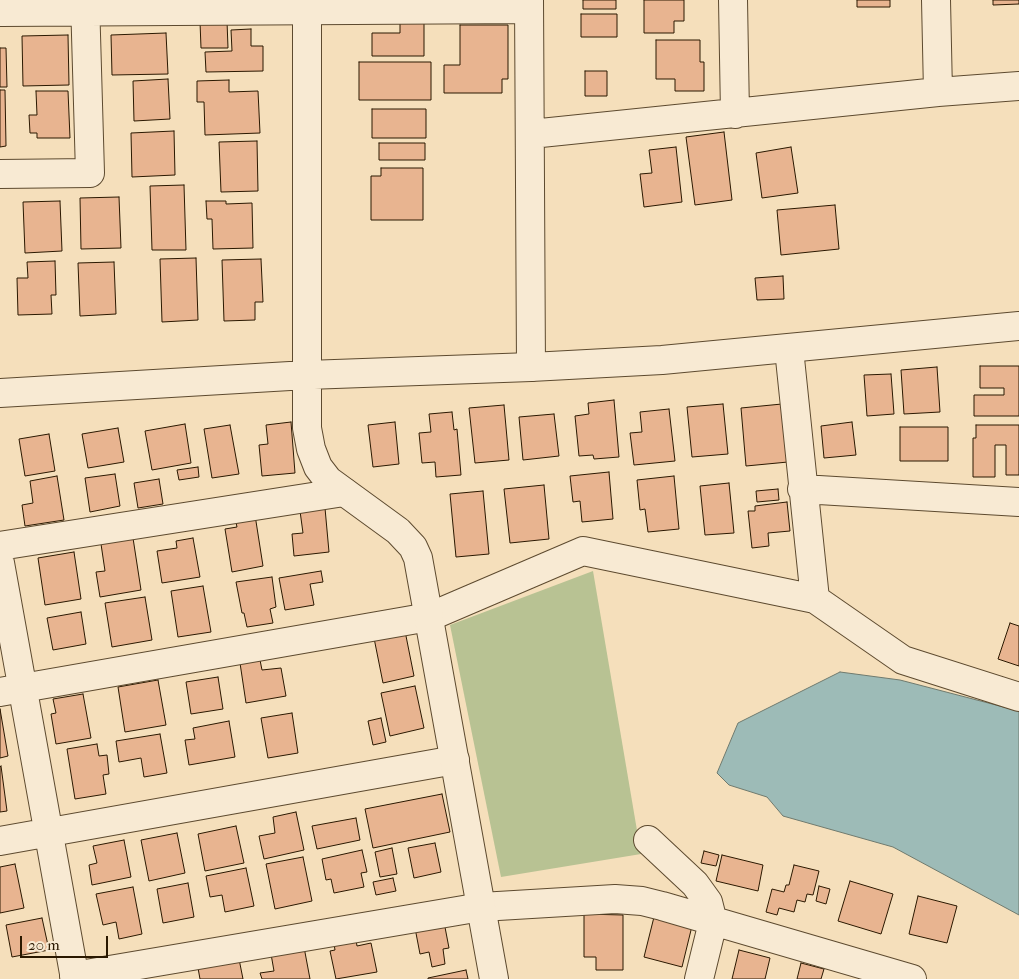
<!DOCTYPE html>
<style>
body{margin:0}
#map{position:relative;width:1019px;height:979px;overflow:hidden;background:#f5dfbb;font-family:"IM FELL French Canon",serif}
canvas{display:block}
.scale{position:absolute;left:20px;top:936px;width:88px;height:22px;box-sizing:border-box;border:2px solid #2a1800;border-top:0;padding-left:6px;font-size:15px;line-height:18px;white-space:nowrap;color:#2a1800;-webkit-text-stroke:4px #f8ead3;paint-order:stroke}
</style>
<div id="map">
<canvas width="1019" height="979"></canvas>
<div class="scale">20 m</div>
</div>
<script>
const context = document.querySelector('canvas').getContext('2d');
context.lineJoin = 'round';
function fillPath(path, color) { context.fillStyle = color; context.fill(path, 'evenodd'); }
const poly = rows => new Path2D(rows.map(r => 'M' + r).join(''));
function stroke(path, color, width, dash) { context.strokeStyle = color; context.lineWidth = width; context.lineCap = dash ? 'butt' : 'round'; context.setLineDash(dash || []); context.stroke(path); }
fillPath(poly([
 [593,571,641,854,501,877,450,625]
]), '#b8c293');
const water = poly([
 [840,672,900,680,1019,711,1019,915,893,847,783,816,767,797,729,785,717,773,738,723,840,672]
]);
fillPath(water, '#9dbbb7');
stroke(water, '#6f7a6e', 1);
const building = poly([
 [583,0,616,0,616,9,583,9,583,0],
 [644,0,684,0,684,21,674,21,674,33,644,33,644,0],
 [857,0,890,0,890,7,857,7,857,0],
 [993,0,1019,0,1019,4,993,5,993,0],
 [581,14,617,14,617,37,581,37,581,14],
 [400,20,424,20,424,56,372,56,372,33,400,33,400,20],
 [227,21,228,48,201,48,200,22,227,21],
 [460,25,508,25,508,79,502,79,502,93,444,93,444,65,460,65,460,25],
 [251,29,251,46,263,46,263,71,206,72,205,52,232,51,231,30,251,29],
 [166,33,168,74,112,75,111,35,166,33],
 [68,35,69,85,23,86,22,36,68,35],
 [656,40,700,40,700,62,704,62,704,91,675,91,675,79,656,79,656,40],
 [0,48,6,48,7,87,0,87,0,48],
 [359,62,431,62,431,100,359,100,359,62],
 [585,71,607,71,607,96,585,96,585,71],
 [168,79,170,119,134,121,133,81,168,79],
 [229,80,229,92,258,91,260,133,205,135,204,102,197,102,197,81,229,80],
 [0,90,5,90,6,146,0,147,0,90],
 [36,91,68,91,70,138,37,138,37,133,30,133,29,115,37,115,36,91],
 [372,109,426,109,426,138,372,138,372,109],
 [174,131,175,175,132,177,131,133,174,131],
 [724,132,732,200,695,205,686,137,724,132],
 [257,141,258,191,221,192,219,142,257,141],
 [379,143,425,143,425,160,379,160,379,143],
 [676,147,682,202,644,207,640,174,652,173,649,150,676,147],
 [791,147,798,193,762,198,756,153,791,147],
 [381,168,423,168,423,220,371,220,371,176,381,176,381,168],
 [184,185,186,250,152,250,150,186,184,185],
 [119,197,121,248,81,249,80,198,119,197],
 [60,201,62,251,25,253,23,202,60,201],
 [206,201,226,201,226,204,252,203,253,248,213,249,212,219,207,219,206,201],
 [835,205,839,249,781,255,777,210,835,205],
 [196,258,198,320,162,322,160,259,196,258],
 [261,259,263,302,255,302,255,320,224,321,222,260,261,259],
 [55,261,56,295,51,295,52,314,18,315,17,278,28,278,27,262,55,261],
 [114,262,116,314,80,316,78,263,114,262],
 [783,276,784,299,757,300,755,278,783,276],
 [980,366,1019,366,1019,416,974,416,974,395,1004,395,1004,388,980,388,980,366],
 [937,367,940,412,904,414,901,370,937,367],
 [891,374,894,414,867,416,864,375,891,374],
 [614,400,619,457,594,459,593,455,579,456,575,416,589,414,588,403,614,400],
 [723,404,728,454,692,457,687,407,723,404],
 [782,404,788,462,746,466,741,408,782,404],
 [504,405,509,460,475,463,469,408,504,405],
 [669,409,675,461,634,465,630,433,642,432,640,412,669,409],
 [452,412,454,430,457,429,461,475,436,477,435,462,422,463,419,433,431,432,429,414,452,412],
 [554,414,559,456,523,460,519,417,554,414],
 [291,422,295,473,262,476,259,445,268,444,266,425,291,422],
 [395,422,399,464,373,467,368,425,395,422],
 [852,422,856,455,824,458,821,426,852,422],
 [185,424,191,463,152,470,145,431,185,424],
 [230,425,239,474,212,478,204,429,230,425],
 [976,425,1019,425,1019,475,1006,475,1006,445,995,445,995,477,973,477,973,438,976,438,976,425],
 [900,427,948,427,948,461,900,461,900,427],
 [118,428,124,462,88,468,82,434,118,428],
 [49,434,55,471,25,476,19,439,49,434],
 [198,467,199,477,179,480,177,470,198,467],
 [609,472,613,519,582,522,580,501,573,502,570,476,609,472],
 [115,474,120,506,90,512,85,478,115,474],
 [57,476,64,520,25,526,22,505,33,503,30,481,57,476],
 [674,476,679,529,648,532,645,509,640,510,637,480,674,476],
 [159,479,163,504,138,508,134,483,159,479],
 [729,483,734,533,705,535,700,486,729,483],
 [544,485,549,539,510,543,504,489,544,485],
 [778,489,779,500,757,502,756,491,778,489],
 [483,491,489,554,456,557,450,494,483,491],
 [787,502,790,531,768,533,769,546,752,548,748,511,755,511,755,506,787,502],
 [325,508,329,552,294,556,292,534,303,533,300,511,325,508],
 [255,515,263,566,232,572,225,529,237,527,235,518,255,515],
 [133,538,141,590,100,597,96,572,105,571,101,544,133,538],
 [193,538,200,577,162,583,157,551,177,548,176,541,193,538],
 [74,552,81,599,45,605,38,558,74,552],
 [321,571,323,582,310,584,314,605,285,610,279,578,321,571],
 [272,577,276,607,270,609,273,623,247,627,244,613,242,613,236,582,272,577],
 [203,586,211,632,178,637,171,591,203,586],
 [145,597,152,640,112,647,105,603,145,597],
 [81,612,86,644,53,650,47,618,81,612],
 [1010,623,1019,626,1019,666,998,659,1010,623],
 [405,631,414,676,383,683,374,638,405,631],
 [260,660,262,670,281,668,286,696,246,703,240,663,260,660],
 [218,677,223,709,191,714,186,682,218,677],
 [158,680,166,725,125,732,118,687,158,680],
 [415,686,424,728,390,736,381,693,415,686],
 [83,694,91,738,56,744,51,714,56,713,53,699,83,694],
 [0,709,8,756,0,758,0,709],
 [292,713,298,753,268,758,261,718,292,713],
 [381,718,386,742,373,745,368,721,381,718],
 [229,721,235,757,189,765,185,740,195,739,193,728,229,721],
 [160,734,167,773,144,777,141,758,119,762,116,741,160,734],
 [97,744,99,756,107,755,109,774,103,775,106,794,75,799,67,749,97,744],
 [1,766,7,811,0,812,0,767,1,766],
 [442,794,450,832,373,848,365,809,442,794],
 [296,812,304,850,264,859,259,836,275,833,273,817,296,812],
 [356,818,360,840,317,849,312,826,356,818],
 [236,826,244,863,205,871,198,834,236,826],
 [177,833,185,873,149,881,141,840,177,833],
 [124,840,131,877,92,885,89,865,97,863,93,846,124,840],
 [435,843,441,872,414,878,408,848,435,843],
 [392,848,397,874,380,877,375,852,392,848],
 [362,850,367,872,361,873,364,887,334,893,331,879,326,880,322,859,362,850],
 [704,851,719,855,716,866,701,863,704,851],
 [722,855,763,865,758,891,716,881,722,855],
 [303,857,312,901,275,909,266,864,303,857],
 [15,864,24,908,0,913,0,867,15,864],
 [794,865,819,871,813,895,807,894,805,902,797,900,794,912,779,908,777,915,766,912,772,889,784,892,786,885,789,885,794,865],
 [246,868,254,906,225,912,222,895,210,897,206,876,246,868],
 [393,878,396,891,376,895,373,882,393,878],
 [850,881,893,894,881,934,838,921,850,881],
 [188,883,194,917,163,923,157,889,188,883],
 [819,886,830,889,826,904,816,901,819,886],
 [133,887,142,934,119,939,116,922,103,925,96,894,133,887],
 [918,896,957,906,947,943,909,934,918,896],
 [584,914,623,915,623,970,596,970,596,957,584,957,584,914],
 [654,917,692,926,682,967,644,957,654,917],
 [42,918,49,950,12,957,6,925,42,918],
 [444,922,449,948,443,949,445,964,432,967,429,952,420,954,415,928,444,922],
 [356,940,357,946,371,943,377,972,336,979,330,951,335,950,334,944,356,940],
 [304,947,310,979,262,979,260,973,274,971,271,954,304,947],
 [739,950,770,958,765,979,732,979,739,950],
 [239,959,243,979,200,979,198,968,239,959],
 [801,963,824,969,821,979,797,979,801,963],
 [466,970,468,979,428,979,428,978,466,970]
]);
fillPath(building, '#e8b490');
stroke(building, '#2a1800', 1);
const minor = poly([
 [529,0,531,367],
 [733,0,735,114],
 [936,0,938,92],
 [0,12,529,9],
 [531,134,938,92,1019,86],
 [0,174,90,173,85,0],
 [789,349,815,599],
 [802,489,1019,502],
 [0,546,344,492],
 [0,563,75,979],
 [0,692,429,617,583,551,815,599,903,660,1019,697],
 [648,840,695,884,708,902,713,922,699,979],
 [0,841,455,760],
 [74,976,481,907,615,899,642,901,662,906,912,979]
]);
const tertiary = poly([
 [307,0,307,428,311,449,318,467,328,480,398,531,413,547,418,558,494,979],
 [0,393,307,375,531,367,662,360,1019,326]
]);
stroke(minor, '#5d4a2f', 30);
stroke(tertiary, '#5d4a2f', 30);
stroke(minor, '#f8ead3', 28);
stroke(tertiary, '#f8ead3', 28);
</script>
